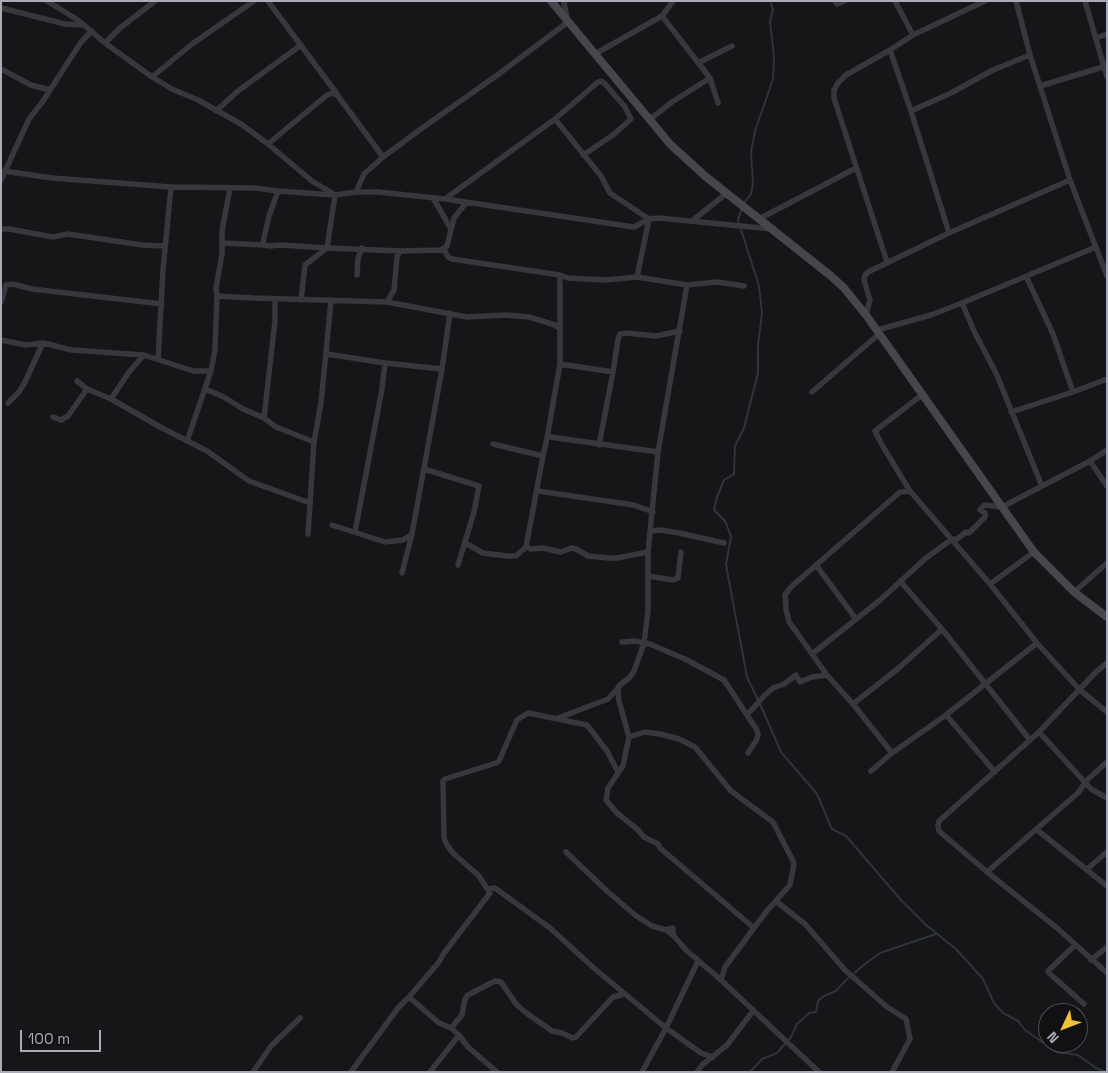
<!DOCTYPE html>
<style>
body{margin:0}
#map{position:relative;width:1108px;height:1073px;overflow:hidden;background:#161618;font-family:"Space Grotesk",sans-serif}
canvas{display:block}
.frame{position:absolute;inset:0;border:2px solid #a9acb8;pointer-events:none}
.north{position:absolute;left:1038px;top:1003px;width:50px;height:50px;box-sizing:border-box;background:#111113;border:1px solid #4e4f55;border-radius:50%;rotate:227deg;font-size:14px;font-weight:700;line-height:20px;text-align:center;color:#a9acb8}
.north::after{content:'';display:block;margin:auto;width:18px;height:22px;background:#eebf38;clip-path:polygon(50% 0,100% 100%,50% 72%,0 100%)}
.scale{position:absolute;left:20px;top:1030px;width:81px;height:22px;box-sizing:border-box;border:2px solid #a9acb8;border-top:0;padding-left:6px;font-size:15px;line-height:18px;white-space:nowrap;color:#a9acb8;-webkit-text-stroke:4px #111113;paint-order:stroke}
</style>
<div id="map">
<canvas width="1108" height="1073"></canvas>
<div class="frame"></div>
<div class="north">N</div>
<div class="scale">100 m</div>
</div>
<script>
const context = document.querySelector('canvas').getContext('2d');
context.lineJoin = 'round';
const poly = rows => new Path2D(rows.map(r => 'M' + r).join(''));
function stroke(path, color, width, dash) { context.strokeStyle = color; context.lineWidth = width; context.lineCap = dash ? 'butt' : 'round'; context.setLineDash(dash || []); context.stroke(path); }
stroke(poly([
 [744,203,751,194,753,184,751,152,755,131,773,79,774,58,770,21,773,9,770,1],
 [742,208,738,220,759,286,762,313,758,346,758,373,744,428,735,446,734,474,724,480,717,497,714,510,725,521,731,536,726,565,747,677,758,700],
 [760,704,781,752,817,794,832,829,846,836,901,900,926,925,956,949,983,979,994,1003,1003,1013,1018,1021,1025,1030,1057,1052,1078,1055,1096,1068,1106,1072],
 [750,1072,762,1059,777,1053,791,1037,797,1024,809,1013,816,1012,818,1001,824,996,836,991,846,980,866,963,880,953,936,934]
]), '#2d343c', 2);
stroke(poly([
 [47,1,78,20,105,43,152,77,172,89,198,100,241,124,268,144,312,181,335,195,356,192,378,192,445,199,634,227,649,219,659,218,772,229],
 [268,1,337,94],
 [835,1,837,4,845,1],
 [895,1,913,35],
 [1016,1,1030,55,1070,180,1107,276],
 [1085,1,1107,77],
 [1,8,65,24,84,25],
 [662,16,710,78,718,103],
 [1096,38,1107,34],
 [105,43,120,28,155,1],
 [890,50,911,111,949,233],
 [595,54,662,16,673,1],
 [698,63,732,46],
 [1,69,31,85,50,90],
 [152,77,192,44,254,1],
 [1040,86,1103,67],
 [216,111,238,91,301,45],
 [911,111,951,93,993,70,1030,55],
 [555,119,601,176,610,193,649,219,637,277],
 [649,120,672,102,710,78],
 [268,144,327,95,333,93,338,96,383,157],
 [4,171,52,178,171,187,255,188,278,191],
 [1,180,29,119,43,101,81,42,92,31],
 [230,188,222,231,222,254,216,288,217,296,253,298,387,302,467,317,506,315,529,317,555,325,560,329],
 [356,192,364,174,383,157,425,126,496,76,568,22,564,3,565,1],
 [433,198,451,229],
 [445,199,555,119,598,82,601,81,605,84,625,107,631,119,613,135,583,155],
 [759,219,856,168],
 [692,221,727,193],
 [1,229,9,229,53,237,68,234,142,245,165,246],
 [222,243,264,245],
 [441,250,447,246,454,218,466,203],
 [887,262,834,98,834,90,838,83,846,75,890,50,913,35,985,1],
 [357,275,358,258,362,248],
 [1026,276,1053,334,1073,392],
 [301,300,305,265,327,248,335,195,278,191,269,216,263,242,264,245,269,246,281,245,327,248,401,251],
 [1,302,6,285,13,284,32,289,162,304],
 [387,302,394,290,397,257,399,253,402,251,441,250,445,251,448,257,452,259,560,275,568,278,605,280,637,277,687,285,717,282,744,286],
 [962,303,975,333,996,373,1042,486],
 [866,315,870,300,864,280,865,275,868,272,949,233,1070,180],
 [877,330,931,315,962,303,1096,247],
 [1,340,26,345,43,343,72,350,144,355,193,371,211,371,215,350,217,296],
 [327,354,385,363,442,369],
 [158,359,163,270,171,187],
 [560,364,613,372],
 [77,381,87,389,111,399,162,428,207,451,249,481,310,503],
 [205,389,224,397,243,409,264,418,276,427,314,442],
 [812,392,879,334],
 [923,394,875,431,882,445,910,491,990,584,1037,643,1079,689,1107,712],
 [111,399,129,372,144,355],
 [8,403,19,392,24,384,43,343],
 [1011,412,1073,392,1107,379],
 [53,417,61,420,68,416,87,389],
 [264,418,275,321,275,299],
 [547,438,560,364,560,275],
 [187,441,211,371],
 [493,444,543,456],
 [599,445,613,372,618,339,620,334,626,333,656,336,680,331],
 [1090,461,1107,486],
 [424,469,479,486,474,512,458,565],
 [538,491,634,505,653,512],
 [332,525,385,542,403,540,412,534,442,369,450,313],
 [651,531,660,530,679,533,724,543],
 [355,532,382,389,385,363],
 [308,534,314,442,321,403,331,301],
 [465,543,483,553,507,556,516,556,526,547,543,456,547,438,550,437,658,452],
 [526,547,531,549,543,548,561,552,571,548,576,549,588,556,609,558,617,558,648,552],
 [816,565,856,619],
 [402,573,412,534],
 [648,576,673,580,678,578,681,552],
 [900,581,942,629,1030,740],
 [990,584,1034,552],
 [1074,592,1107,563],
 [622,642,635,641,650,644,687,660,724,680,747,715],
 [812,654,879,601,926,558,952,539,957,539,966,532,969,533,985,517,985,513,980,510,982,507,985,505,1002,507,1090,461,1107,450],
 [1107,663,1096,672,1039,732,939,821,938,825,939,831,987,872,1057,928,1107,973],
 [853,704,900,667,942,629],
 [946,715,995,772],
 [558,718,608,699,618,688],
 [1039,732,1091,789,1107,798],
 [629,737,619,701,618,691,619,686,630,677,634,671,644,643,648,611,648,552,658,452,687,285],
 [748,753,756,741,758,735,757,730,747,715,765,695,773,688,784,684,796,675,800,682,812,677,827,675],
 [892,753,853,704,827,675,795,630,789,622,786,609,785,595,791,587,900,492,910,491],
 [871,771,892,753,946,715,1037,643],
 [1036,829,1107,886],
 [566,852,607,891,635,915,652,926,666,930,673,935,686,950,721,980,819,1072],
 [1087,869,1107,852],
 [987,872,1079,792,1086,781,1107,762],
 [489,889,495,888,550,928,595,969,666,1028,701,1053,713,1057],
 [777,902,805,924,845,970,887,1007,906,1019,910,1039,892,1072],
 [666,930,673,928,673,935],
 [1075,945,1048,971,1049,973,1084,1004],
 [1091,960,1107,947],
 [721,980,725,967,766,912,790,885,794,864,792,859,773,822,731,791,695,747,679,739,660,734,645,732,629,737,623,766,608,788,606,800,617,813,637,829,644,837,658,844,660,848,754,928],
 [409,997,439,962,444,953,490,893,479,876,453,853,447,845,444,838,443,781,445,779,496,763,499,761,517,720,528,713,587,725,607,751,618,772],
 [451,1028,462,1015,465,999,468,995,495,981,501,982,516,1004,525,1012,552,1031,562,1033,573,1038,576,1037,613,997,624,994],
 [253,1072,271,1046,300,1018],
 [351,1072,398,1008,409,997,439,1023,451,1028,459,1035,468,1047,497,1072],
 [430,1072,459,1035],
 [642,1072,666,1028,698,961],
 [697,1072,702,1065,727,1045,753,1011]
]), '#37383d', 5.5);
stroke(poly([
 [551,1,670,144,705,176,831,276,844,288,866,315,1034,552,1074,592,1107,617]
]), '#45474d', 8);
</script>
